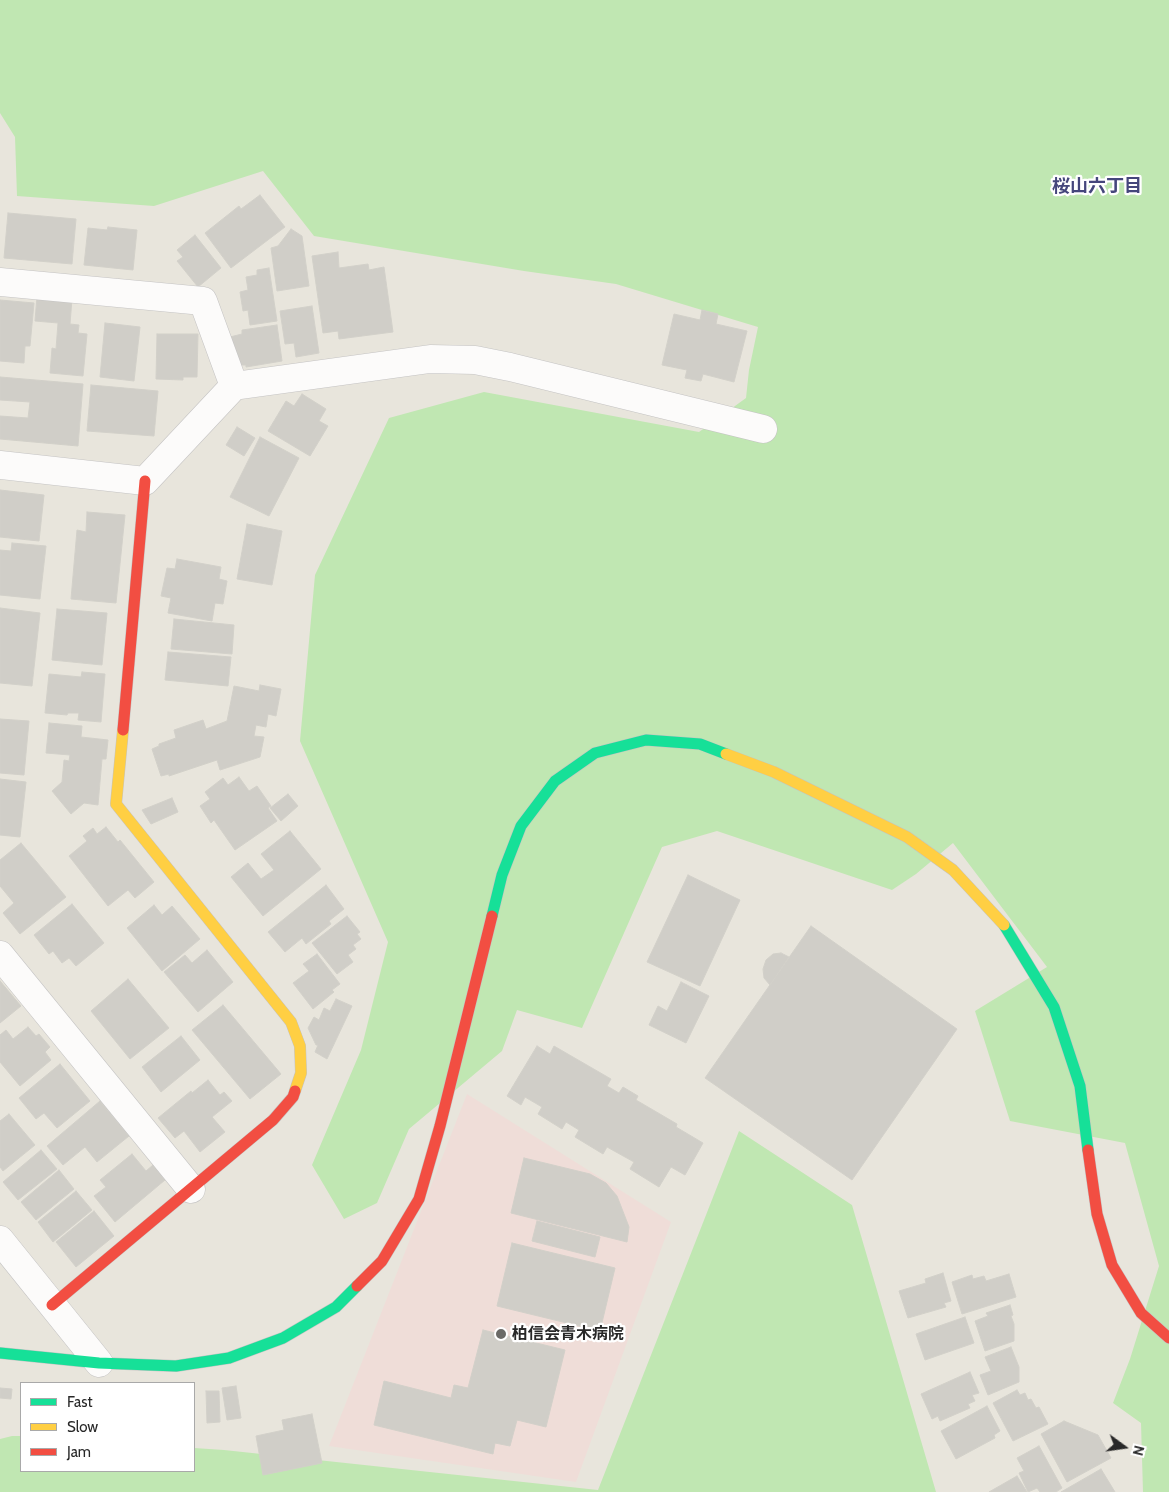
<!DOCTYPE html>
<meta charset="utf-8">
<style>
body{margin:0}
#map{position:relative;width:1169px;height:1492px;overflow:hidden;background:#e8e5dc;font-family:Cabin,sans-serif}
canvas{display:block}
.legend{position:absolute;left:20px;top:1382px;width:175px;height:90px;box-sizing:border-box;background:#fff;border:1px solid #a9a9a9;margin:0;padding:6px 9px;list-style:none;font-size:15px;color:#282828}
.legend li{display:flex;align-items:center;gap:10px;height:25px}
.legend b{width:25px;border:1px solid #a9a9a9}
.north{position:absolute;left:1099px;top:1422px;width:50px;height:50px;-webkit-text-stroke:4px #fff;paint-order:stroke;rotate:104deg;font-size:14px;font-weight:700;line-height:20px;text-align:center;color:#282828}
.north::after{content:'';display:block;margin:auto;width:18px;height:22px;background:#282828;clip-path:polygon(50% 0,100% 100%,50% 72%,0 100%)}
</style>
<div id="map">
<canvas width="1169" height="1492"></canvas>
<ul class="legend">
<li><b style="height:6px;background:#16e098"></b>Fast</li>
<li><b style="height:6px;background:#ffcf43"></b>Slow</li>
<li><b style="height:6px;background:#f24e42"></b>Jam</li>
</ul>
<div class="north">N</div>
</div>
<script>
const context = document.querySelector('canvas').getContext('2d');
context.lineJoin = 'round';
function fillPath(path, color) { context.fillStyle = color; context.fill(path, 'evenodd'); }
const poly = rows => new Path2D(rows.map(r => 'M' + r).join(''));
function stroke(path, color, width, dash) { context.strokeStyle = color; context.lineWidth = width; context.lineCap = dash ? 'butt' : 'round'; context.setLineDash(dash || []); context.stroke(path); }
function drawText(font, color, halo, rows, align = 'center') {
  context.font = font + ' Cabin,"Noto Sans JP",sans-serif'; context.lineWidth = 4.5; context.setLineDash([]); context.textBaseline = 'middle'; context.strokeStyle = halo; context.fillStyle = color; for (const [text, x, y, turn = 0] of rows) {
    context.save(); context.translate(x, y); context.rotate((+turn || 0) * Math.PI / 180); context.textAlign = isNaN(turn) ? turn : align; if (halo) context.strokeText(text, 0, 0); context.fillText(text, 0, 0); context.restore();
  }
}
fillPath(poly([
 [467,1094,671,1222,576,1482,329,1446]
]), '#efddd8');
fillPath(poly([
 [0,0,1169,0,1169,1492,1143,1492,1141,1423,1113,1403,1130,1359,1159,1266,1125,1143,1010,1121,975,1011,1047,967,953,843,916,874,892,890,717,831,662,847,582,1028,517,1010,502,1051,409,1129,377,1203,344,1219,312,1165,361,1050,388,942,300,741,315,575,389,418,484,392,699,432,746,398,749,370,758,327,616,284,524,271,314,236,263,171,154,206,17,196,15,137,0,113],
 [739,1131,852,1205,936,1492,0,1492,0,1439,12,1436,21,1436,21,1471,194,1471,194,1448,224,1450,598,1490]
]), '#c0e7b2');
const building = poly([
 [260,195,285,227,231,268,205,233,239,206,241,209,260,195],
 [8,213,76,219,72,264,4,258,8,213],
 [108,227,137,230,133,270,84,265,88,228,107,230,108,227],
 [291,229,302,236,309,286,277,291,271,248,278,246,291,229],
 [195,235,221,268,198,287,177,261,183,257,177,250,195,235],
 [338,252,339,268,368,264,369,270,384,267,393,332,339,339,338,331,323,333,312,256,338,252],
 [269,268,277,321,250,325,248,310,243,311,240,292,248,290,246,277,257,275,257,270,269,268],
 [37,296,72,299,70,324,79,325,78,333,87,334,83,376,50,373,52,348,56,349,58,323,35,321,37,296],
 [0,300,34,303,30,346,25,346,24,363,0,361,0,300],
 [312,306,319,353,296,357,294,343,285,344,280,311,312,306],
 [702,310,718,314,716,324,747,331,734,382,703,374,701,381,685,378,687,370,662,365,674,314,700,320,702,310],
 [105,323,140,327,134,381,100,377,105,323],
 [277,325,282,361,246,367,246,365,239,365,230,337,242,334,242,330,277,325],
 [157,334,198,334,197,377,183,377,183,380,156,379,157,334],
 [0,377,83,384,78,446,0,439,0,416,28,418,30,402,0,400,0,377],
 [91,385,158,391,154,436,87,431,91,385],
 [302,394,326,409,319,421,328,426,310,456,268,431,286,401,294,406,302,394],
 [237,427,255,438,244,456,226,445,237,427],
 [260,437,299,458,269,516,230,497,260,437],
 [0,490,44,495,39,541,0,537,0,490],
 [87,512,125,515,116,603,71,599,77,530,86,532,87,512],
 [247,524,282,531,272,585,237,579,247,524],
 [12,543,46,546,40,599,0,595,0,550,11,551,12,543],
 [177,559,221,567,219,579,227,581,223,604,215,603,212,621,168,613,171,598,161,596,167,568,175,569,177,559],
 [0,608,40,613,32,686,0,683,0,608],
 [57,609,107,613,102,665,52,660,57,609],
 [174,619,234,625,232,654,171,649,174,619],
 [168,652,231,657,228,686,165,680,168,652],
 [82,672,105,674,101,722,78,720,79,713,68,713,67,715,45,713,49,674,81,677,82,672],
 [260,685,281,689,276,716,268,714,266,727,256,725,254,736,264,737,260,757,220,770,217,760,169,776,169,774,161,776,152,749,159,746,159,744,176,738,174,730,203,720,206,729,227,721,234,686,259,691,260,685],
 [0,719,29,721,24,775,0,773,0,719],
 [49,723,82,726,81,737,108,740,106,759,102,759,98,805,84,803,71,814,52,791,62,782,64,760,69,761,70,755,46,753,49,723],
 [239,777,249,791,257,786,271,806,268,808,277,821,235,850,214,820,211,823,200,806,210,799,205,792,223,778,228,785,239,777],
 [0,779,26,782,20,837,0,835,0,779],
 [288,794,298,806,281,821,270,808,288,794],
 [172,798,178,812,151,824,142,810,172,798],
 [106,827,118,842,120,840,154,882,135,898,128,890,108,906,69,856,87,841,83,836,93,828,97,834,106,827],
 [290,831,321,869,263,916,231,877,248,863,261,879,274,870,261,854,290,831],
 [21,843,66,897,20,934,3,913,14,903,0,886,0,860,21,843],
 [688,875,740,900,700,986,647,962,688,875],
 [326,885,344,909,329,921,331,924,306,944,302,938,285,952,268,932,326,885],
 [72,904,104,943,76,966,69,958,62,963,53,951,49,954,34,935,72,904],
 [154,905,162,915,172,906,200,939,162,971,127,928,154,905],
 [347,916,360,932,357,934,361,939,353,945,356,949,348,955,353,962,337,974,312,943,347,916],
 [811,926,957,1029,852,1180,705,1078,811,926],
 [207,950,233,982,198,1012,164,972,185,955,192,963,207,950],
 [781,953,789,957,770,985,764,978,763,969,766,960,773,954,781,953],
 [317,954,340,984,332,990,334,992,313,1009,293,983,309,971,303,964,317,954],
 [128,979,169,1028,130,1059,91,1011,128,979],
 [0,981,21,1006,0,1023,0,981],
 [681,982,709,996,686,1043,649,1025,658,1006,667,1011,681,982],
 [336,999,352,1006,327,1059,315,1052,318,1045,316,1045,308,1028,314,1017,319,1020,324,1008,330,1011,336,999],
 [223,1005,281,1074,250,1099,192,1030,223,1005],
 [28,1027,36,1036,39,1034,50,1047,45,1052,51,1060,20,1086,0,1062,0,1035,6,1030,13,1039,28,1027],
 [181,1036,200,1060,161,1092,142,1067,181,1036],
 [537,1046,550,1054,554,1046,611,1079,607,1086,619,1093,623,1087,638,1096,636,1100,677,1124,676,1127,703,1143,685,1175,671,1167,659,1187,630,1169,634,1162,607,1147,603,1154,575,1137,579,1130,566,1122,562,1129,538,1114,542,1107,525,1097,521,1105,507,1096,537,1046],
 [60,1064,90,1101,57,1128,44,1113,36,1119,19,1098,60,1064],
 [208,1080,220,1095,224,1092,232,1101,212,1117,225,1132,200,1152,184,1131,175,1138,158,1118,191,1091,192,1093,208,1080],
 [100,1101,129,1136,97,1162,85,1147,63,1165,47,1146,100,1101],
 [9,1114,35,1145,3,1171,0,1167,0,1121,9,1114],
 [41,1150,57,1169,18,1200,3,1182,41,1150],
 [132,1154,146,1171,153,1165,165,1180,115,1222,94,1196,106,1187,100,1180,132,1154],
 [524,1158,590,1174,606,1183,617,1196,629,1227,627,1242,511,1213,524,1158],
 [59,1170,74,1189,36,1220,21,1202,59,1170],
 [76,1191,92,1210,53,1242,38,1222,76,1191],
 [94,1211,114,1236,76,1267,56,1242,94,1211],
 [537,1221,600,1237,595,1257,532,1241,537,1221],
 [512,1243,615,1268,600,1331,497,1306,512,1243],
 [943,1273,951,1301,944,1303,946,1307,908,1318,899,1291,926,1283,925,1279,943,1273],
 [1009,1274,1016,1297,962,1314,952,1282,972,1275,973,1279,984,1276,986,1281,1009,1274],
 [1010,1305,1013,1315,1011,1316,1014,1324,1014,1341,985,1351,975,1321,988,1316,986,1313,1010,1305],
 [965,1317,974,1343,925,1360,916,1334,965,1317],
 [483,1330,565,1350,546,1427,517,1420,510,1446,495,1443,493,1454,374,1425,384,1381,451,1398,454,1385,468,1388,483,1330],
 [1011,1347,1019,1367,1019,1382,988,1395,980,1375,991,1371,985,1357,1011,1347],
 [970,1372,979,1393,972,1395,975,1401,968,1404,970,1408,940,1421,938,1416,932,1419,921,1394,970,1372],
 [236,1386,241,1418,227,1420,222,1388,236,1386],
 [0,1388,12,1389,11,1399,0,1398,0,1388],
 [1017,1390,1020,1395,1025,1393,1028,1400,1031,1399,1036,1408,1039,1407,1048,1424,1013,1441,993,1403,1017,1390],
 [206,1391,219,1391,220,1422,207,1423,206,1391],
 [987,1406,1000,1431,994,1435,995,1438,956,1459,941,1431,987,1406],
 [312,1414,322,1463,263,1475,256,1436,284,1430,282,1420,312,1414],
 [1064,1421,1098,1435,1111,1458,1067,1482,1041,1434,1064,1421],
 [1039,1446,1062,1488,1056,1492,1040,1492,1037,1488,1028,1492,1019,1473,1024,1471,1017,1458,1039,1446],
 [1101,1469,1115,1492,1061,1492,1101,1469],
 [1017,1476,1027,1492,989,1492,1017,1476]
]);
fillPath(building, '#d0cec8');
stroke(building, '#d2d0c9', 1);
const street = poly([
 [0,282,203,301,234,386,145,481,0,465],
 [234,386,430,359,475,360,510,367,763,429],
 [0,955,191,1189],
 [0,1240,99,1363]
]);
const fast = poly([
 [492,916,502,875,521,826,555,781,595,753,646,740,700,744,726,754],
 [1004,925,1054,1007,1080,1086,1088,1150],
 [0,1353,99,1363,176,1366,229,1358,283,1338,336,1307,357,1286]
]);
const slow = poly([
 [123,730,116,804,291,1022,300,1046,301,1073,295,1091],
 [726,754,774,772,907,837,953,870,1004,925]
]);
const jam = poly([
 [123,730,145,481],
 [1088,1150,1097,1214,1112,1265,1141,1313,1169,1338],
 [357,1286,382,1261,419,1199,440,1126,492,916],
 [52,1305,273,1120,293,1097,295,1091]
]);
stroke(street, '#c4c3c3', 29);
stroke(fast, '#c4c3c3', 12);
stroke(slow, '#c4c3c3', 12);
stroke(jam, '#c4c3c3', 12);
stroke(street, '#fcfbfa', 28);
stroke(fast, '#16e098', 11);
stroke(slow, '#ffcf43', 11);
stroke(jam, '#f24e42', 11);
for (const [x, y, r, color] of [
 [501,1334,6,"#6b6a67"]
]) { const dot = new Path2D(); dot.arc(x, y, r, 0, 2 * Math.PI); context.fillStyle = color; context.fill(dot); stroke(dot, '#fff', 2); }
drawText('bold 16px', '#282828', '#fff', [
 ["柏信会青木病院",512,1334]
], 'left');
drawText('bold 18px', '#45467c', '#fff', [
 ["桜山六丁目",1097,187]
]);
</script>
